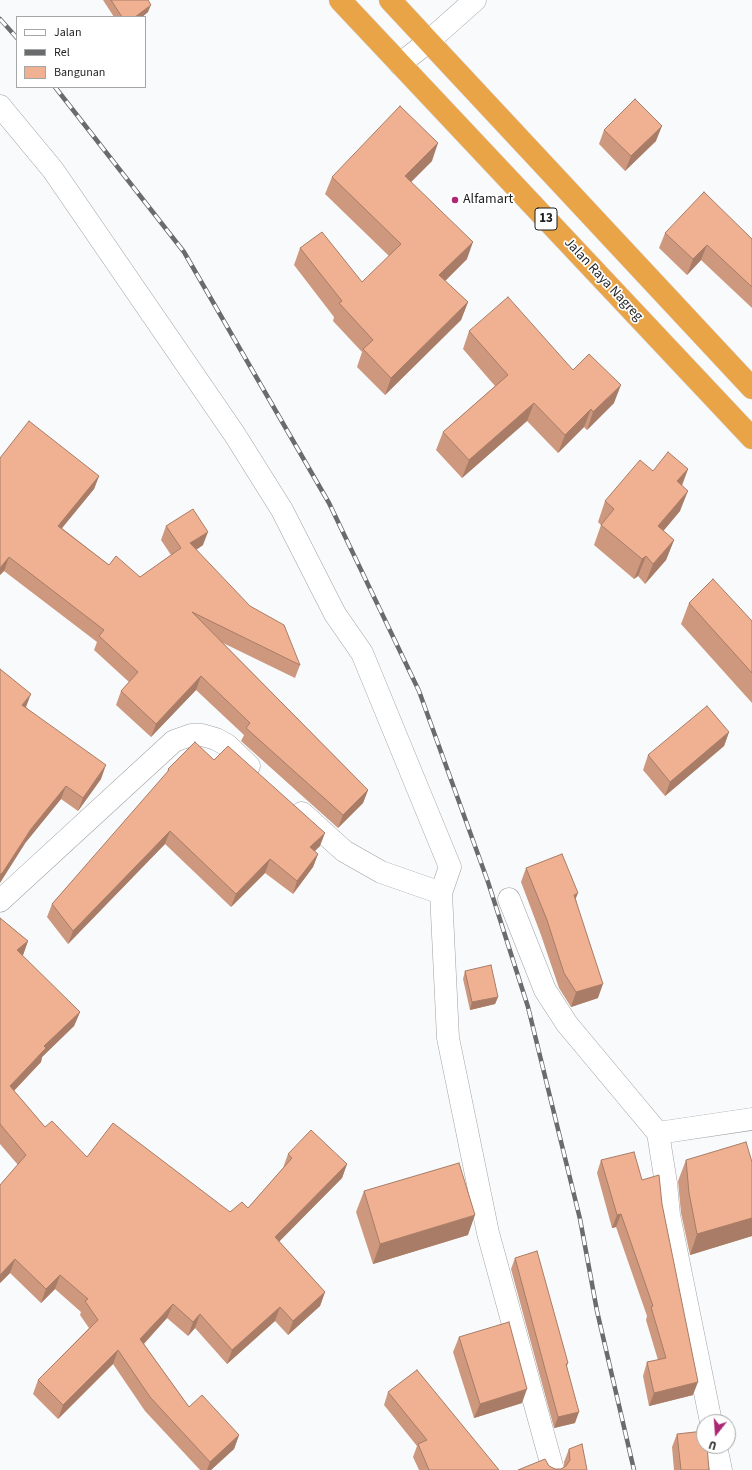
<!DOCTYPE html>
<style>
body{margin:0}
#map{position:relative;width:752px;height:1470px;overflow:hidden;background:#f8fafc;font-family:"Source Sans 3",sans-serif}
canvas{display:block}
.legend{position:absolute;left:16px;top:16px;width:130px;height:72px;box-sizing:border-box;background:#fff;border:1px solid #a5a6a6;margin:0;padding:5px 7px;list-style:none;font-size:12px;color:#1f2021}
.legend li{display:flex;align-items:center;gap:8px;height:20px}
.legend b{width:20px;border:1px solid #a5a6a6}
.north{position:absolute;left:696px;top:1414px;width:40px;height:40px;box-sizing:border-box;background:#fff;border:1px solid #a5a6a6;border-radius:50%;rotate:197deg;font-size:11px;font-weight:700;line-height:16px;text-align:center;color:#1f2021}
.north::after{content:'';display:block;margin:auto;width:14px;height:18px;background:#aa2874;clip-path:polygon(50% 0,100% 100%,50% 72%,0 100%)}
</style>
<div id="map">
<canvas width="752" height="1470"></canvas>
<ul class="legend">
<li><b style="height:5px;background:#fff"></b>Jalan</li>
<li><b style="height:5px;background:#6a6b6d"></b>Rel</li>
<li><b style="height:11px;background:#f0b192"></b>Bangunan</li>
</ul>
<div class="north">U</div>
</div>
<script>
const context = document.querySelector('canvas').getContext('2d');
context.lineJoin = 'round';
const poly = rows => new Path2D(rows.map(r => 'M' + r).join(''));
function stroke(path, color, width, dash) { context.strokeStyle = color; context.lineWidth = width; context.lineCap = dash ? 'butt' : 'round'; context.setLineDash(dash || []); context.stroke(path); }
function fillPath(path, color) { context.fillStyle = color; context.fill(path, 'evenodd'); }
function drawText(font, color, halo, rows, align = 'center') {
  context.font = font + ' "Source Sans 3",sans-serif'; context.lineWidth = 3.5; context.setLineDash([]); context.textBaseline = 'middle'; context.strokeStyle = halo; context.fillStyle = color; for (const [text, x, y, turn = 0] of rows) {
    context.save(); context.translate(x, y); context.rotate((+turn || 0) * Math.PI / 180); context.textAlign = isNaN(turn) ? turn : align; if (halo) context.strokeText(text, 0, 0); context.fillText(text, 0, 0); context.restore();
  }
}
const minor = poly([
 [400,64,429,41,475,0],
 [0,106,53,170,235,435,282,510,335,614,362,653,450,867,441,893,448,1038,488,1233,553,1470],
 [302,813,344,851,381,872,441,893],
 [509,899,545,990,567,1024,658,1133,666,1183,669,1215,711,1422],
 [0,901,174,741,191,735,202,735,216,739,227,745,249,766],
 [658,1133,752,1119],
 [716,1446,721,1470]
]);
const highway = poly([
 [340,0,752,438],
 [390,0,752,388]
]);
stroke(minor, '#9fa0a3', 23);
stroke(highway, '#d7d7d7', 23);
stroke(minor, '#fff', 22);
stroke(highway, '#eaa448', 22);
const rail = poly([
 [0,19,17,38],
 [55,87,184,252,329,503,419,691,488,882,528,1007,580,1219,597,1311,634,1470]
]);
stroke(rail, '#6a6b6d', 4.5);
stroke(rail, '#fff', 3, [9]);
fillPath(poly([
 [103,0,148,0,148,12,142,17,114,17],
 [604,130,656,141,625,171,599,144],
 [432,161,411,182,467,259,445,281,468,302,461,320,385,395,357,367,362,352,333,321,334,317,294,265,300,248,362,282,389,256,325,194,332,177],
 [665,233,752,239,752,308,701,260,687,275,659,248],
 [469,331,573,370,614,403,587,430,584,427,558,453,527,421,462,478,436,450,443,432,495,386,463,349],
 [0,458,99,476,94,489,62,528,109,565,140,577,171,555,161,540,166,526,203,545,196,550,300,665,295,678,223,643,368,790,363,803,338,828,241,741,244,735,196,690,151,737,116,705,121,691,129,682,94,650,97,642,4,571,0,575],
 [688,469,682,486,680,511,663,531,674,540,666,560,645,584,638,576,634,579,594,545,601,525,598,522,605,501,653,471],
 [689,603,752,621,752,703,681,624],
 [26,707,101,779,78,811,61,799,26,842],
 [729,732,724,746,665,796,643,770,648,755],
 [214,760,320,846,314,851,318,854,313,867,293,894,265,873,231,907,165,844,68,944,47,917,52,904,167,774,168,769],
 [526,868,576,899,598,998,571,1007,559,988,541,935,521,882],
 [0,918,28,941,23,955,22,956,80,1012,74,1026,42,1057,41,1062,14,1091,45,1127,87,1157,230,1212,248,1208,283,1168,288,1154,347,1164,342,1178,279,1241,325,1292,320,1306,288,1335,275,1321,227,1364,195,1328,188,1336,167,1318,144,1344,189,1407,239,1435,234,1449,211,1470,200,1470,145,1411,113,1364,58,1419,33,1394,38,1380,89,1328,80,1315,81,1312,55,1289,41,1303,10,1273,0,1283,0,1185,18,1165,0,1144],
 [465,971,498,997,495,1004,470,1010,463,979],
 [601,1160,642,1180,662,1204,693,1395,649,1406,643,1376,647,1362,658,1360,646,1320,647,1316,616,1227,612,1228,597,1173],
 [686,1160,752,1162,752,1236,690,1255,681,1213,678,1181],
 [364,1191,468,1235,373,1264,356,1212],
 [515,1258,568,1363,567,1366,575,1423,554,1428,511,1269],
 [459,1337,522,1403,474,1418,453,1352],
 [388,1392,499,1470,419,1470,413,1457,417,1446,384,1405],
 [677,1434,709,1470,674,1470,672,1447],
 [569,1449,587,1470,518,1470,549,1466,555,1469,561,1469,564,1467,564,1462]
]), '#ce987e');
fillPath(poly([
 [151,5,148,12,142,17,135,17],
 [662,126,656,141,625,171,631,156],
 [438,143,432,161,399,194,405,176],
 [473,242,467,259,433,293,439,275],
 [707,245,701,260,687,275,693,259],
 [468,302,461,320,385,395,391,378],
 [621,385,614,403,587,430,593,412],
 [534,403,527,421,462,478,469,460],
 [591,409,584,427,558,453,565,435],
 [688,469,680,489,677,481],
 [99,476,94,489,53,539,58,526],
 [688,491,680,511,650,547,658,526],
 [208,532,203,545,185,557,190,543],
 [674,540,666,560,645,584,653,564],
 [646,556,638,576,634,579,642,559],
 [9,557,4,571,0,575,0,568],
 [201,676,196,690,151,737,156,724],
 [31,694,26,707,17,718,22,705],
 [729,732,724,746,665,796,670,782],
 [106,765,101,779,78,811,83,798],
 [66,786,61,799,26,842,0,883,0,875,31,829],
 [368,790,363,803,338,828,343,815],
 [170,831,165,844,68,944,73,931],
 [325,833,320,846,305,861,310,847],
 [318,854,313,867,293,894,297,881],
 [270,859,265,873,231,907,236,894],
 [578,893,572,908,574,895],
 [28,941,23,955,12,964,17,950],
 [603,984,598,998,571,1007,576,992],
 [498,997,495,1004,470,1010,472,1002],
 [80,1012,74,1026,42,1057,41,1062,5,1100,10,1086,44,1046],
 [347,1164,342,1178,270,1251,275,1237],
 [621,1214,616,1227,612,1228,617,1215],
 [475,1215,468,1235,373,1264,380,1244],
 [752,1218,752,1236,690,1255,697,1234],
 [15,1259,10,1273,0,1283,0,1275],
 [60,1275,55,1289,41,1303,46,1289],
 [325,1292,320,1306,288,1335,293,1321],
 [173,1304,167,1318,135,1353,140,1339],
 [280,1307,275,1321,227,1364,232,1350],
 [200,1314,195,1328,188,1336,193,1322],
 [118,1350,113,1364,58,1419,63,1405],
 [698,1382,693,1395,649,1406,654,1393],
 [527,1389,522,1403,474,1418,480,1404],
 [579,1412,575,1423,554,1428,558,1417],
 [239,1435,234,1449,211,1470,207,1470,210,1462]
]), '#a87c66');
const building = poly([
 [111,0,148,0,151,5,135,17,122,17,111,0],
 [635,99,662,126,631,156,604,130,635,99],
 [400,106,438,143,405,176,473,242,439,275,468,302,391,378,363,349,373,340,339,303,342,301,300,248,322,232,362,282,401,244,332,177,400,106],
 [704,192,752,239,752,287,707,245,693,259,665,233,704,192],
 [508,297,573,370,589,354,621,385,593,412,591,409,565,435,534,403,469,460,443,432,508,375,469,331,508,297],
 [29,421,99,476,58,526,109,565,116,556,140,577,181,548,166,526,193,509,208,532,190,543,250,606,284,625,300,665,192,612,368,790,343,815,246,728,250,723,201,676,156,724,121,691,138,672,99,636,104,630,9,557,0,568,0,458,29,421],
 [668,452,688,469,677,481,688,491,658,526,674,540,653,564,646,556,642,559,601,525,614,509,605,501,640,460,653,471,668,452],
 [713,579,752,621,752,673,689,603,713,579],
 [0,669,31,694,22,705,106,765,83,798,66,786,31,829,3,872,0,875,0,669],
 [707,706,729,732,670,782,648,755,707,706],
 [195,742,214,760,228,746,325,833,310,847,318,854,297,881,270,859,236,894,170,831,73,931,52,904,169,770,168,769,195,742],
 [562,854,578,893,574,895,603,984,576,992,564,973,547,920,526,868,562,854],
 [0,918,28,941,17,950,80,1012,44,1046,46,1048,10,1086,45,1127,52,1121,87,1157,113,1123,230,1212,242,1202,248,1208,292,1158,288,1154,311,1130,347,1164,275,1237,325,1292,293,1321,280,1307,232,1350,200,1314,193,1322,173,1304,140,1339,189,1407,202,1395,239,1435,210,1462,150,1397,118,1350,63,1405,38,1380,98,1320,85,1301,88,1299,60,1275,46,1289,15,1259,0,1275,0,1185,26,1155,0,1124,0,918],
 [491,965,498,997,472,1002,465,971,491,965],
 [746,1142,752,1162,752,1218,697,1234,689,1193,686,1160,746,1142],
 [634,1152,642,1180,659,1175,662,1204,698,1382,654,1393,647,1362,666,1358,651,1307,653,1306,621,1214,617,1215,601,1160,634,1152],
 [459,1163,475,1215,380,1244,364,1191,459,1163],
 [537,1251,568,1363,566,1364,579,1412,558,1417,515,1258,537,1251],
 [509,1322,527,1389,480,1404,459,1337,509,1322],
 [417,1370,499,1470,429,1470,418,1444,427,1440,388,1392,417,1370],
 [704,1431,704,1446,707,1446,709,1470,681,1470,677,1434,704,1431],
 [582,1444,587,1470,518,1470,545,1459,549,1466,555,1469,561,1469,566,1466,570,1460,569,1449,582,1444]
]);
fillPath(building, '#f0b192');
stroke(building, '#a87c66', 1);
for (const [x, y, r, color] of [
 [455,200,4,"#aa2874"]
]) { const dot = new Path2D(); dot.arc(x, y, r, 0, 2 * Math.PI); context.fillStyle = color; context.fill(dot); stroke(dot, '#fff', 1.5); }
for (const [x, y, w] of [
 [546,219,22]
]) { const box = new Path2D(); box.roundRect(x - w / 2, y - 11, w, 22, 3); context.fillStyle = '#fff'; context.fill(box); stroke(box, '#1f2021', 1); }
drawText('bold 13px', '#1f2021', null, [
 ["13",546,219]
]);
drawText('14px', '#1f2021', '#fff', [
 ["Alfamart",463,200]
], 'left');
drawText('14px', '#1f2021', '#fff', [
 ["Jalan Raya Nagreg",603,280,47]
]);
</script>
